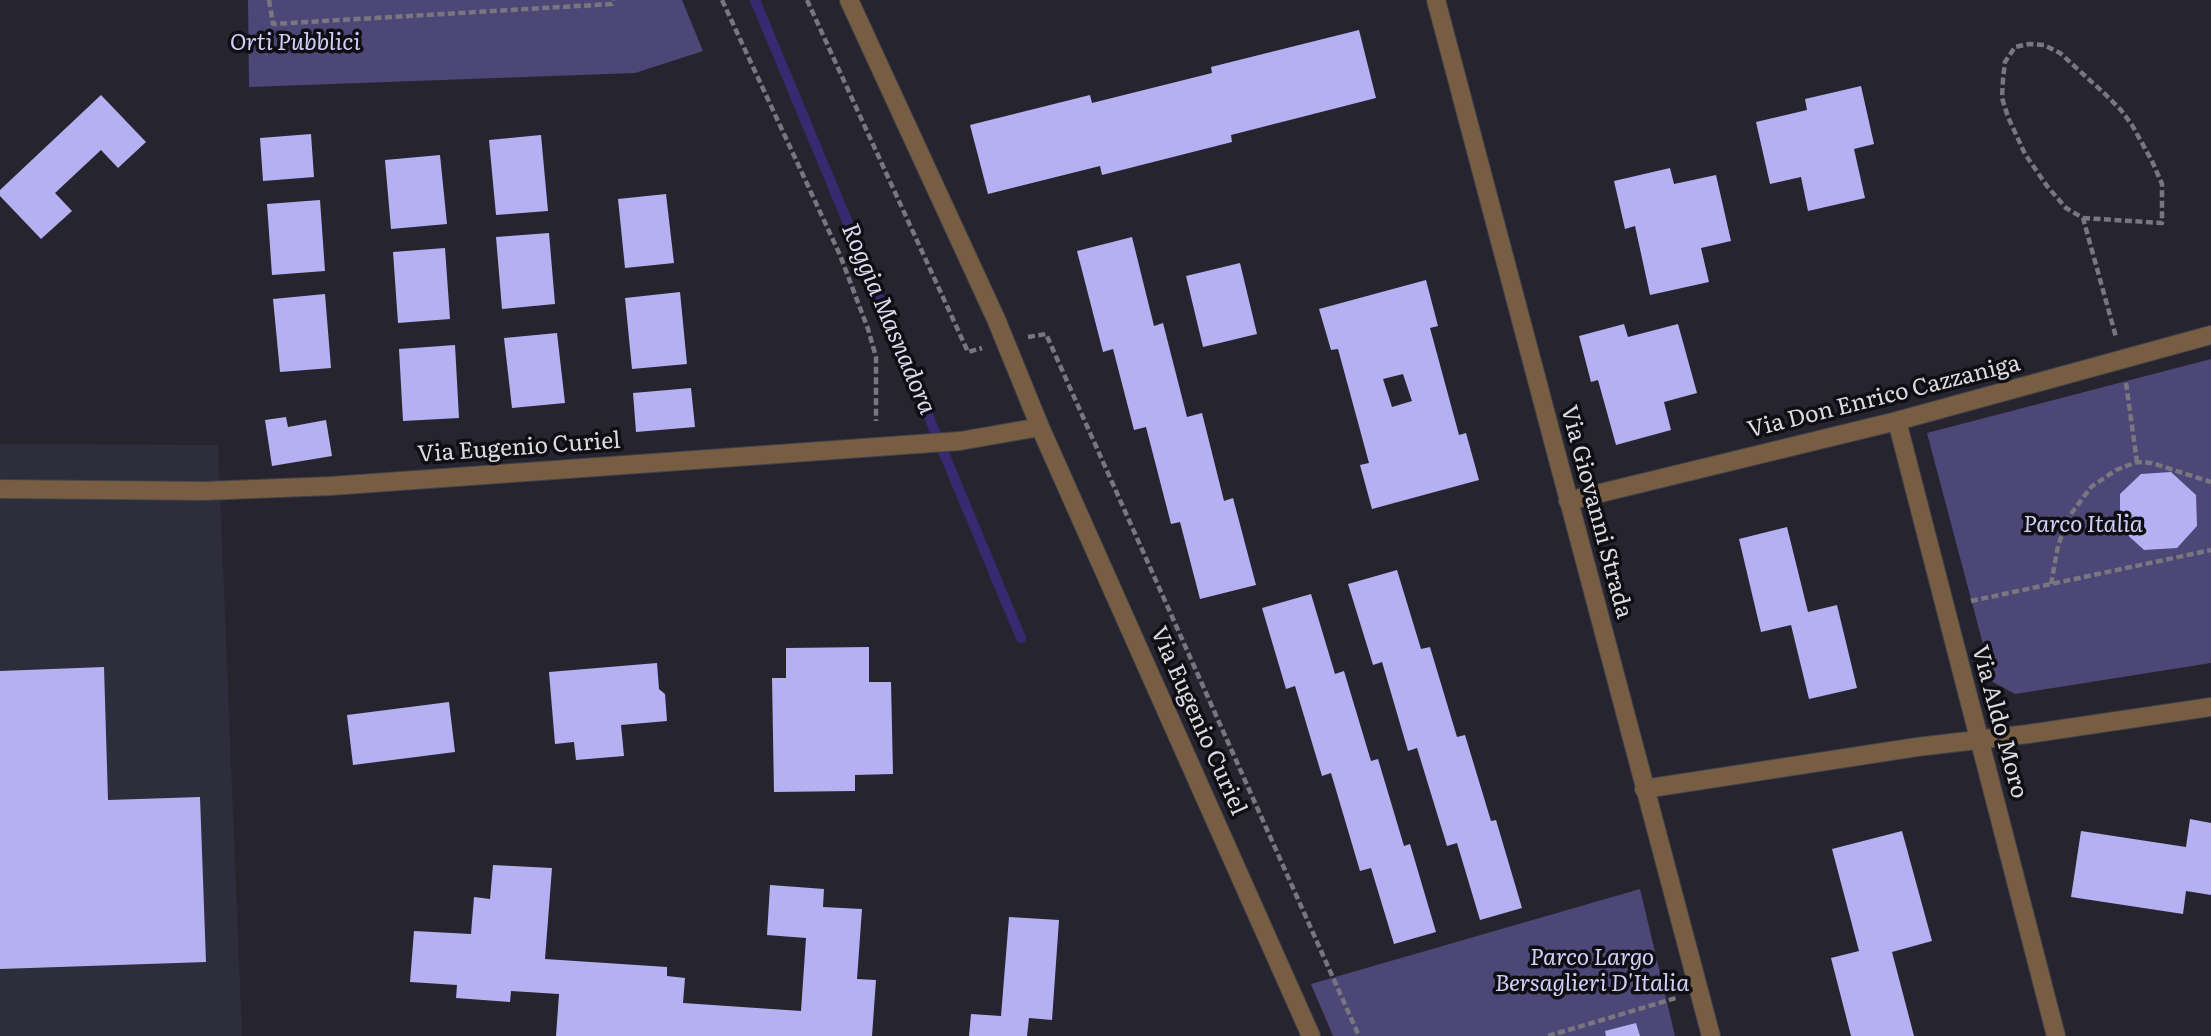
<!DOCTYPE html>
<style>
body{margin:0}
canvas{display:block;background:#25242f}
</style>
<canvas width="2211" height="1036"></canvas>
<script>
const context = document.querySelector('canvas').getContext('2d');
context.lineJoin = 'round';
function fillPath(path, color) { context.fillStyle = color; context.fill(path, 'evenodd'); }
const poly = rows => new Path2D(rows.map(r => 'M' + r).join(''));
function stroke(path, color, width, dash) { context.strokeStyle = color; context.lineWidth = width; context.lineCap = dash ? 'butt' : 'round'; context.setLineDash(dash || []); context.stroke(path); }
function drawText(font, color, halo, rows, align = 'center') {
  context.font = font + ' Literata,serif'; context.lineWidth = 7; context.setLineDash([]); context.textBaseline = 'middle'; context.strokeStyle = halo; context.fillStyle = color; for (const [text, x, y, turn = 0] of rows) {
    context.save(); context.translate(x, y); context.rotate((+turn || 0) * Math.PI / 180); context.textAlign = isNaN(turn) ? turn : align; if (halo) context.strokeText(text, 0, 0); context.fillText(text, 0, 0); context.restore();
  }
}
fillPath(poly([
 [0,444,218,445,242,1036,0,1036]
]), '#2e2d3c');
fillPath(poly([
 [248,0,682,0,703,51,635,73,249,87],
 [2211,359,2211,663,2015,694,1993,682,1927,433],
 [1640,889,1675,1036,1333,1036,1311,984]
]), '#4c4777');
stroke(poly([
 [755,0,1021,638]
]), '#382a71', 10);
fillPath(poly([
 [1359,30,1376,98,1231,135,1232,142,1102,175,1100,166,988,194,970,125,1090,95,1092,103,1212,73,1211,67],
 [1861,86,1874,144,1854,149,1865,198,1808,211,1801,177,1770,184,1756,122,1807,110,1805,99],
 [101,95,146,142,118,168,101,150,55,193,72,211,41,239,0,196,0,190],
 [311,134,314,177,263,181,260,138],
 [541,135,548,211,496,215,489,140],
 [440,155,447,224,391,229,385,160],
 [1670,168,1674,184,1716,175,1731,241,1701,248,1709,282,1650,295,1635,226,1625,229,1614,181],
 [666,194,674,263,625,268,618,199],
 [320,200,325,271,272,275,267,204],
 [549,233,555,304,502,309,496,237],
 [1132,237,1154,326,1163,323,1187,417,1202,413,1224,501,1233,498,1256,585,1200,599,1180,522,1171,524,1146,427,1134,430,1113,349,1103,352,1077,251],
 [445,248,450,319,398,323,393,252],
 [1240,263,1257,334,1203,347,1186,276],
 [1426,280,1438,326,1430,328,1459,435,1466,433,1479,480,1372,509,1360,465,1369,463,1338,349,1331,350,1319,309],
 [1403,374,1412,401,1392,407,1383,379],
 [680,292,687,364,632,369,625,298],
 [325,294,331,368,280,372,273,299],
 [1624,324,1628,337,1678,324,1697,393,1664,402,1671,430,1616,445,1598,380,1591,382,1579,336],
 [557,333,565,403,512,408,504,338],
 [455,345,459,418,403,421,399,349],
 [691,388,695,427,636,432,633,393],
 [286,417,288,427,326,420,332,456,272,466,265,420],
 [2171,472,2196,495,2197,526,2177,548,2144,550,2120,528,2120,494,2141,474],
 [1787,527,1808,612,1837,605,1857,688,1809,699,1791,625,1761,632,1739,539],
 [1397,570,1421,649,1430,647,1457,737,1465,735,1491,821,1496,820,1522,908,1480,920,1457,843,1447,846,1417,748,1408,751,1382,662,1373,665,1348,584],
 [1311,594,1335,674,1344,671,1371,761,1378,759,1404,846,1410,844,1436,932,1394,944,1371,868,1360,871,1331,773,1322,776,1295,686,1286,689,1262,608],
 [869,647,869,682,891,682,893,774,855,775,855,791,774,792,772,678,786,678,786,648],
 [657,663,659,689,665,694,667,721,621,725,624,756,576,760,574,742,555,744,549,672],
 [104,667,108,800,200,797,206,962,0,969,0,671],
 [449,702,455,752,353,765,347,715],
 [2190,819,2211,823,2211,895,2186,891,2183,914,2071,897,2081,831,2186,847],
 [1902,831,1932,941,1892,952,1914,1036,1851,1036,1831,958,1859,951,1832,849],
 [493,865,552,868,545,959,667,967,667,976,685,978,683,1003,801,1011,806,938,767,935,770,885,824,889,823,907,862,909,857,979,876,980,872,1036,556,1036,559,994,511,991,510,1002,456,998,457,985,410,982,414,931,471,934,474,897,490,899],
 [1009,917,1059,920,1052,1020,1029,1018,1027,1036,969,1036,971,1014,1001,1016],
 [1636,1023,1640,1036,1606,1036,1605,1031]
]), '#b5b0f2');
const street = poly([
 [849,0,996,319,1040,427],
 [1436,0,1711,1036],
 [1897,421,2056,1036],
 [0,489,204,491,331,486,960,441,1040,427,1311,1036],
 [1568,501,1897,421,2211,335],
 [1644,789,1917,747,2028,734,2211,707]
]);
stroke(street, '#42414b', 20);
stroke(poly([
 [269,0,273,24,612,4,613,0],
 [722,0,840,255,868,329,876,357,876,421],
 [807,0,968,352,982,348],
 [2083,218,2162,223,2162,184,2152,161,2132,125,2121,110,2105,94,2060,53,2044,45,2029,44,2015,47,2005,62,2003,79,2002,98,2008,117,2025,154,2047,186,2066,208,2083,218,2116,337],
 [1028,337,1046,334,1359,1036],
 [2126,383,2137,462],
 [2051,584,2058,546,2068,518,2091,487,2116,470,2137,462,2152,463,2211,482],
 [1971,601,2211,550],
 [1548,1036,1676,998]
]), '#787780', 4.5, [7, 3.5]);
stroke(street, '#775e42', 18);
drawText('italic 23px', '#d1cff9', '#0e0e13', [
 ["Orti Pubblici",295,43],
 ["Parco Italia",2083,525],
 ["Parco Largo",1592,958],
 ["Bersaglieri D'Italia",1592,984]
]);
drawText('23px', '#dadae1', '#0e0e13', [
 ["Via Don Enrico Cazzaniga",1884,397,-14],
 ["Via Eugenio Curiel",519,448,-4],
 ["Via Giovanni Strada",1596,512,75],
 ["Via Eugenio Curiel",1198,721,66],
 ["Via Aldo Moro",1999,722,75]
]);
drawText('italic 24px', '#dad9ee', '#0e0e13', [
 ["Roggia Masnadora",888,319,67]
]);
</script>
